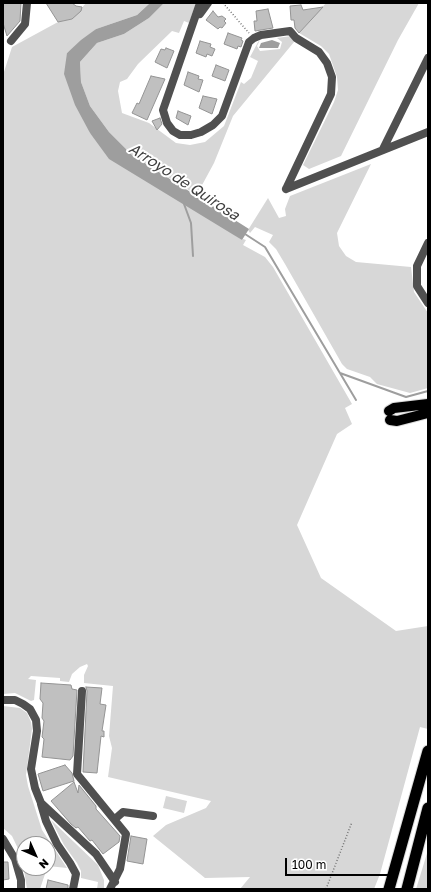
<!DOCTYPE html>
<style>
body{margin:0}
#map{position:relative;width:431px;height:892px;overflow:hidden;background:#fff;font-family:"Golos Text",sans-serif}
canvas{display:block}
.frame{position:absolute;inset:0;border:4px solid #000;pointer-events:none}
.north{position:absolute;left:16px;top:836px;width:40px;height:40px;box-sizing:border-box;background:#fff;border:1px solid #999;border-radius:50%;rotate:135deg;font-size:11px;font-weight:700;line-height:16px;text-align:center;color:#000}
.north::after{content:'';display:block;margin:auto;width:14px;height:18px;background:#000;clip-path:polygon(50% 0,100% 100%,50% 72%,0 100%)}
.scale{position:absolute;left:285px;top:858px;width:110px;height:18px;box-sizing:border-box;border:2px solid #000;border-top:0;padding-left:5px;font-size:12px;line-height:14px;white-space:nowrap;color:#000;-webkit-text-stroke:3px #fff;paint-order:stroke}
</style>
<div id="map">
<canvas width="431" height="892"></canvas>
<div class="frame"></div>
<div class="north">N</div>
<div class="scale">100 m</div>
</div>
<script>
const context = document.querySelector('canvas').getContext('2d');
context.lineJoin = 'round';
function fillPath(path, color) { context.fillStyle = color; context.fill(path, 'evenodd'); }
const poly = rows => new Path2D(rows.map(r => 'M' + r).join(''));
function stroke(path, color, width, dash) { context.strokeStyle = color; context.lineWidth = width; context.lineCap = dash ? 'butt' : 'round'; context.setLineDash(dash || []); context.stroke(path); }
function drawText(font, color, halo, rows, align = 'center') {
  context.font = font + ' "Golos Text",sans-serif'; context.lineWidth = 4; context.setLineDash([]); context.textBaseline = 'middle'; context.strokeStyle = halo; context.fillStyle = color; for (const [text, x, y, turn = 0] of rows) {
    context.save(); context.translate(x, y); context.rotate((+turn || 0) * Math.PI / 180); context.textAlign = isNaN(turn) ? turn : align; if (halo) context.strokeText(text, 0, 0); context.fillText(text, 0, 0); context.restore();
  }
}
fillPath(poly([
 [86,3,150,3,137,15,96,29,67,53,90,133,242,240,243,239,246,240,243,245,265,257,273,267,352,404,345,408,352,424,337,434,297,525,321,578,396,631,428,626,428,729,420,727,380,874,374,889,240,889,250,877,205,878,153,836,166,825,206,808,211,801,108,777,112,748,109,736,113,686,84,683,84,675,88,666,87,664,80,667,72,674,69,682,60,681,60,678,31,676,28,679,36,680,34,700,31,701,15,693,3,694,3,75,12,47,58,22,72,19],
 [164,3,196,3,189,23,184,21,179,33,172,31,138,64,127,79,120,82,118,91,122,113,149,123,176,143,190,145,205,142,224,126,241,82,244,84,251,78,258,61,250,57,258,42,260,40,257,46,260,51,280,49,282,42,277,38,291,36,294,42,233,116,214,163,201,187,195,194,132,155,109,132,90,106,81,82,80,62,97,43,124,34,149,18],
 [326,3,419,3,398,40,341,156,309,169,303,165,334,102,338,90,337,77,329,54,321,46,299,33],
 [371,164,337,233,339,246,346,256,356,262,411,267,414,292,428,313,428,388,410,393,377,384,370,377,347,369,342,364,285,264,276,249,269,242,273,235,255,227,250,233,248,230,268,198,279,218,286,216,285,209,290,196],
 [3,706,20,708,27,713,31,722,32,729,26,775,28,786,42,830,67,868,48,866,48,844,24,844,24,868,47,868,40,889,27,889,22,857,12,836,3,828],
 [166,796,187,801,184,813,163,808],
 [51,820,98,865,104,880,104,889,97,889,98,882,81,878,81,871,77,863,64,845],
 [428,850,428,889,416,889,417,886]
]), '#d7d7d7');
fillPath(poly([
 [150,3,164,3,149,18,124,34,97,43,80,62,81,82,90,106,109,132,132,155,249,229,242,240,109,159,90,133,75,105,64,74,67,53,81,40,96,29,137,15],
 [272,40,280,43,278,48,259,48,261,43]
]), '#9e9e9e');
stroke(poly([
 [184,204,191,223,193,256],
 [245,234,265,247,356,400],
 [340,373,406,397,428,391]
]), '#9e9e9e', 2);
const building = poly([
 [3,3,21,3,20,21,7,36,3,23,3,3],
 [46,3,72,3,76,6,82,7,81,11,72,19,58,22,46,3],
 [301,5,303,10,323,7,299,33,295,28,294,20,291,20,290,6,301,5],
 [268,9,273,28,255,31,254,21,257,21,256,11,268,9],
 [213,11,218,17,222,16,226,19,224,21,226,23,222,28,220,27,218,29,206,20,213,11],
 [228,33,242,38,241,40,243,41,241,47,238,46,237,49,224,44,228,33],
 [200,41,211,44,210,47,215,49,212,56,207,54,206,57,196,53,200,41],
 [166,48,174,51,167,68,155,62,161,49,165,50,166,48],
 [216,65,229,70,225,81,212,76,216,65],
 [188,72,199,76,198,79,203,80,199,92,184,85,188,72],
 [151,76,165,79,147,120,132,113,137,103,139,104,151,76],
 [203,96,217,99,212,114,199,108,203,96],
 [178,111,191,116,188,125,176,118,178,111],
 [160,118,162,124,157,130,152,121,160,118],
 [41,683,71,685,72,689,77,690,73,756,70,760,42,757,44,739,42,737,44,721,42,718,43,703,40,699,41,683],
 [86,687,102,688,100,704,106,705,102,731,104,731,104,737,101,736,97,773,83,772,87,691,86,687],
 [65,765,72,773,74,781,43,791,38,774,65,765],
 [74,782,78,793,79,785,96,806,96,809,120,836,119,842,103,854,92,840,90,841,78,827,76,828,71,824,51,801,74,782],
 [131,836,147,839,143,864,127,861,131,836],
 [3,862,8,862,9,879,3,880,3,862],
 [48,880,68,885,68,889,46,889,48,880]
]);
fillPath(building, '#c0c0c0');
stroke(building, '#949494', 1);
const major = poly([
 [389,411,394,408,428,404],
 [390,420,397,421,428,413]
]);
const highway = poly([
 [389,889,428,751],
 [407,889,428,808]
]);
stroke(major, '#dbdbdb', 12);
stroke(highway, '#dbdbdb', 13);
stroke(poly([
 [223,3,249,33],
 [326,889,352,822]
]), '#727272', 1.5, [1, 2]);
stroke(poly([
 [200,3,163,110,167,123,173,131,180,135,191,135,201,132,213,125,222,116,249,42,254,38,261,35,290,31,296,38,319,52,327,63,332,77,331,94,286,189],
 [200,14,208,3],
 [11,41,25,24,27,3],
 [383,149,428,58],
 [286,189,428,132],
 [428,243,417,266,417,286,428,303],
 [82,691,77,774,126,834,120,869,110,889],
 [3,700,15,700,23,704,30,709,36,720,37,731,31,769,35,788,41,803,96,854,115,882],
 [41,804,46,821,57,844,70,863,76,874,73,889],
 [115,819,123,812,153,816],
 [3,839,15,859,21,880,21,889]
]), '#505050', 8);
stroke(major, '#000', 10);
stroke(highway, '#000', 11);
drawText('italic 15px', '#3f3f3f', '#fff', [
 ["Arroyo de Quirosa",184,182,33]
]);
</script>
